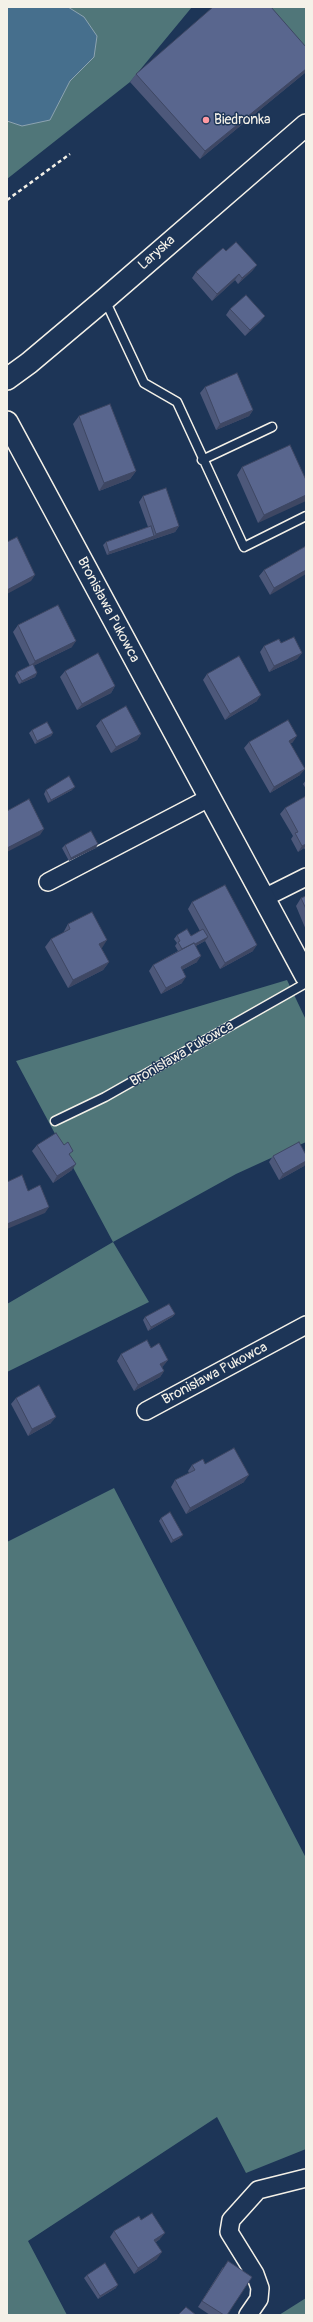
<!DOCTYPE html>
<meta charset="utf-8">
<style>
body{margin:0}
#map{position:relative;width:313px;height:2322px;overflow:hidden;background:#1d3557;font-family:Pangolin,sans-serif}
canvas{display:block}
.frame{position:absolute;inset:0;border:8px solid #f4f1e8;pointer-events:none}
</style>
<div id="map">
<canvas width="313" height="2322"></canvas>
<div class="frame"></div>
</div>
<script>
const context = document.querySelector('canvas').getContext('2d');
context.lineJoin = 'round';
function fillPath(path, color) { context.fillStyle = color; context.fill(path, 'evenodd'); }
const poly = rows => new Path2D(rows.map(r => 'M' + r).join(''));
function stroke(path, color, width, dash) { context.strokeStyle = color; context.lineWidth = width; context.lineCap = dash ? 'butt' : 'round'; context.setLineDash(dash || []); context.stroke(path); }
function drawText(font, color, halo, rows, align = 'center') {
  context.font = font + ' Pangolin,sans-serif'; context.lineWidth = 3; context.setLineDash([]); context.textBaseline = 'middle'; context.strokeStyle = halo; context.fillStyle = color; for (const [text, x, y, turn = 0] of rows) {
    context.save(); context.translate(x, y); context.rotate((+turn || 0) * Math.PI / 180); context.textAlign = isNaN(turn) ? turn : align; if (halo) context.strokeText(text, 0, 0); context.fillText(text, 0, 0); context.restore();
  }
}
fillPath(poly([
 [7,7,192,7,130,82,7,179],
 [266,7,306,7,306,53],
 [287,980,306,1020,306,1142,236,1174,113,1242,149,1302,7,1372,7,1304,113,1242,16,1061],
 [114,1488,306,1858,306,2149,246,2173,217,2117,28,2241,67,2315,7,2315,7,1542],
 [306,2298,306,2315,279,2315]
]), '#507679');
const water = poly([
 [7,7,68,7,84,17,97,36,94,57,70,81,50,120,22,126,7,121,7,7]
]);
fillPath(water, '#466f8d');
stroke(water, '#8ca3b1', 1);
const service = poly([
 [105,300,144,383,177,402,244,547,306,516],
 [202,460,272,427],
 [55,1121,105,1097,306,983]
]);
const minor = poly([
 [48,882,209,798],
 [264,898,306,877],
 [146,1411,306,1325],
 [248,2315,259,2299,260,2288,255,2274,229,2232,231,2220,258,2190,306,2178]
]);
const tertiary = poly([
 [7,379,29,363,105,299,306,125],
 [7,422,306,976]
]);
stroke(service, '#f4f1e8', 11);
stroke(minor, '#f4f1e8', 20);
stroke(tertiary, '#f4f1e8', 24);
stroke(poly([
 [7,200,70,154]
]), '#f4f1e8', 2.5, [4, 3]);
stroke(service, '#1d3557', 8);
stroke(minor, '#1d3557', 17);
stroke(tertiary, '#1d3557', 21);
fillPath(poly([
 [306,47,306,72,200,159,130,82,136,74],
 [226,251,257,265,252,271,238,284,235,280,212,301,192,278,196,272],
 [230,309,265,316,260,322,245,336,226,315],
 [205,387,253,410,249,416,216,430,200,393],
 [79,416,136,471,130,479,99,491,73,424],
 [242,467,306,480,258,523,237,475],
 [143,496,179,526,175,532,107,555,103,545,106,542,148,527,139,502],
 [306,546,270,595,259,576,264,570],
 [18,625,72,647,33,666,37,673,35,677,19,684,15,676,17,672,30,666,13,632],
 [281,643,302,653,297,659,269,672,260,652,264,646],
 [65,671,115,686,111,693,77,710,60,677],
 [207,674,257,701,225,720,203,680],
 [101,720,141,734,137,740,111,753,96,726],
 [32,730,53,733,51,736,35,744,29,733],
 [249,742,293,742,290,744,300,775,270,793,244,748],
 [306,780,306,789,303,784],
 [46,790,72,790,48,803,44,794],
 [306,796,306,851,304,848,298,852,291,839,293,836,280,814,285,808],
 [65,845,96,848,69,861,62,848],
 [306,896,306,930,296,906,301,898],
 [192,902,253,951,220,969,205,941,196,946,197,962,182,970,182,983,161,994,149,971,153,965,178,951,175,946,177,943,174,939,177,935,191,936,200,931,188,909],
 [68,924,101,948,109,962,103,970,68,988,45,947,51,939,63,933],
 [37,1145,64,1145,70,1155,72,1170,53,1183,32,1151],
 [306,1155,306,1163,304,1166,279,1180,269,1162,273,1156],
 [175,1314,172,1317,148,1331,143,1320,145,1317],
 [151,1348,168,1360,163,1366,162,1367,164,1371,160,1377,134,1391,117,1361,121,1354],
 [16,1398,51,1423,28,1436,11,1404],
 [205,1464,244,1482,186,1514,171,1487,175,1480,189,1473,188,1471,192,1465],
 [161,1518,180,1538,171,1543,159,1521],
 [141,2220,160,2239,156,2242,157,2259,134,2274,110,2237,114,2231],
 [223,2267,227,2315,210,2315,198,2307],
 [87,2275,116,2288,98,2299,84,2278]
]), '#4d587a');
fillPath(poly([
 [306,69,306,72,200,159,205,151],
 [257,265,252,271,238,284,242,278],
 [239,274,235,280,212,301,217,294],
 [265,316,260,322,245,336,250,330],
 [253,410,249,416,216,430,220,424],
 [136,471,130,479,99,491,104,483],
 [306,495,306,501,258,523,264,515],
 [179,526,175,532,107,555,109,552,154,536,156,534],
 [306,570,306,574,270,595,274,588],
 [35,575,31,581,7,594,7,590],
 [76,641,72,647,31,667,35,661],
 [302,653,297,659,269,672,274,666],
 [37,673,35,677,19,684,22,681],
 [115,686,111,693,77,710,82,704],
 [261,695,257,701,225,720,230,714],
 [53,733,51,736,35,744,37,741],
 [141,734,137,740,111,753,116,747],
 [297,736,293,742,284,747,289,741],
 [305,769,300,775,270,793,274,787],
 [75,787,72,790,48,803,51,800],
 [44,829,40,835,7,852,7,848],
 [98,844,96,848,69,861,71,858],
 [306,844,306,846,304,848,298,852,302,846],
 [208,937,205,941,180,954,182,951],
 [107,940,102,948,93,952,99,944],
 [257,945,253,951,220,969,225,963],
 [201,956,197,962,176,973,181,967],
 [109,962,103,970,68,988,73,980],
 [186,977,182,983,161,994,166,988],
 [306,1161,306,1163,304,1166,279,1180,283,1174],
 [76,1164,72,1170,53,1183,57,1176],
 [49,1207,45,1213,7,1229,7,1224],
 [175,1314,172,1317,148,1331,151,1327],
 [168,1360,163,1366,156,1370,160,1364],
 [164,1371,160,1377,134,1391,138,1385],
 [56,1417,51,1423,28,1436,32,1429],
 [249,1475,244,1482,186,1514,190,1508],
 [183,1535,180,1538,171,1543,173,1540],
 [165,2233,160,2239,150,2246,154,2240],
 [162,2252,157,2259,134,2274,138,2268],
 [118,2285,116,2288,98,2299,100,2296]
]), '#3e4763');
const building = poly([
 [213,7,271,7,306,47,306,69,205,151,136,74,213,7],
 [236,242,257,265,242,278,239,274,217,294,196,272,223,248,226,251,236,242],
 [246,295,265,316,250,330,230,309,246,295],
 [237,373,253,410,220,424,205,387,237,373],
 [110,404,136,471,104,483,79,416,110,404],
 [290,445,306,480,306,495,264,515,242,467,290,445],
 [166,488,179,526,156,534,143,496,166,488],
 [151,526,154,536,109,552,106,542,151,526],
 [17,537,35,575,7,590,7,542,17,537],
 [306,546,306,570,274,588,264,570,306,546],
 [58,605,76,641,35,661,18,625,58,605],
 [294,637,302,653,274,666,264,646,279,639,281,643,294,637],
 [98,653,115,686,82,704,65,671,98,653],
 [239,656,261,695,230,714,207,674,239,656],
 [33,664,37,673,22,681,17,672,33,664],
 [126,706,141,734,116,747,101,720,126,706],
 [288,720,297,736,289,741,305,769,274,787,249,742,288,720],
 [47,722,53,733,37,741,32,730,47,722],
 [69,776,75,787,51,800,46,790,69,776],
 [306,796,306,844,302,846,295,833,298,832,285,808,306,796],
 [29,799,44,829,7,848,7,811,29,799],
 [91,831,98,844,71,858,65,845,91,831],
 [225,885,257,945,225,963,192,902,225,885],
 [306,896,306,909,301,898,306,896],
 [92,912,107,940,99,944,109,962,73,980,51,939,70,929,68,924,92,912],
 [187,929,191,936,203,929,208,937,195,944,194,943,182,949,178,942,180,941,177,935,187,929],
 [194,943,201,956,181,967,186,977,166,988,153,965,194,943],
 [56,1133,64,1145,68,1142,73,1151,69,1154,76,1164,57,1176,37,1145,56,1133],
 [299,1142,306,1155,306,1161,283,1174,273,1156,299,1142],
 [22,1175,28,1191,40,1185,49,1207,7,1224,7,1182,22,1175],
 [169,1304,175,1314,151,1327,145,1317,169,1304],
 [147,1340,151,1348,159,1343,168,1360,160,1364,164,1371,138,1385,121,1354,147,1340],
 [39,1385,56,1417,32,1429,16,1398,39,1385],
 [234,1448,249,1475,190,1508,175,1480,195,1470,192,1465,203,1459,205,1464,234,1448],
 [170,1512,183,1535,173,1540,161,1518,170,1512],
 [152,2213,165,2233,154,2240,162,2252,138,2268,114,2231,139,2216,141,2220,152,2213],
 [228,2261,252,2277,227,2315,224,2315,202,2301,228,2261],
 [105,2263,118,2285,100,2296,87,2275,105,2263],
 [186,2307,196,2315,178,2315,186,2307]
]);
fillPath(building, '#59668e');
stroke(building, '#3e4763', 1);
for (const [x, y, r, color] of [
 [206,120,4,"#ff9aa2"]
]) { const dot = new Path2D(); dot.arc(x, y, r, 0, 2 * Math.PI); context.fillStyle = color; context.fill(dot); stroke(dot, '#1d3557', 1.5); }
drawText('14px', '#f4f1e8', '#1d3557', [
 ["Biedronka",214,120]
], 'left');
drawText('14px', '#f4f1e8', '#1d3557', [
 ["Laryska",157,253,-42],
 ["Bronisława Pukowca",108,610,62],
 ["Bronisława Pukowca",182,1054,-30],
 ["Bronisława Pukowca",215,1374,-28]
]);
</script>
